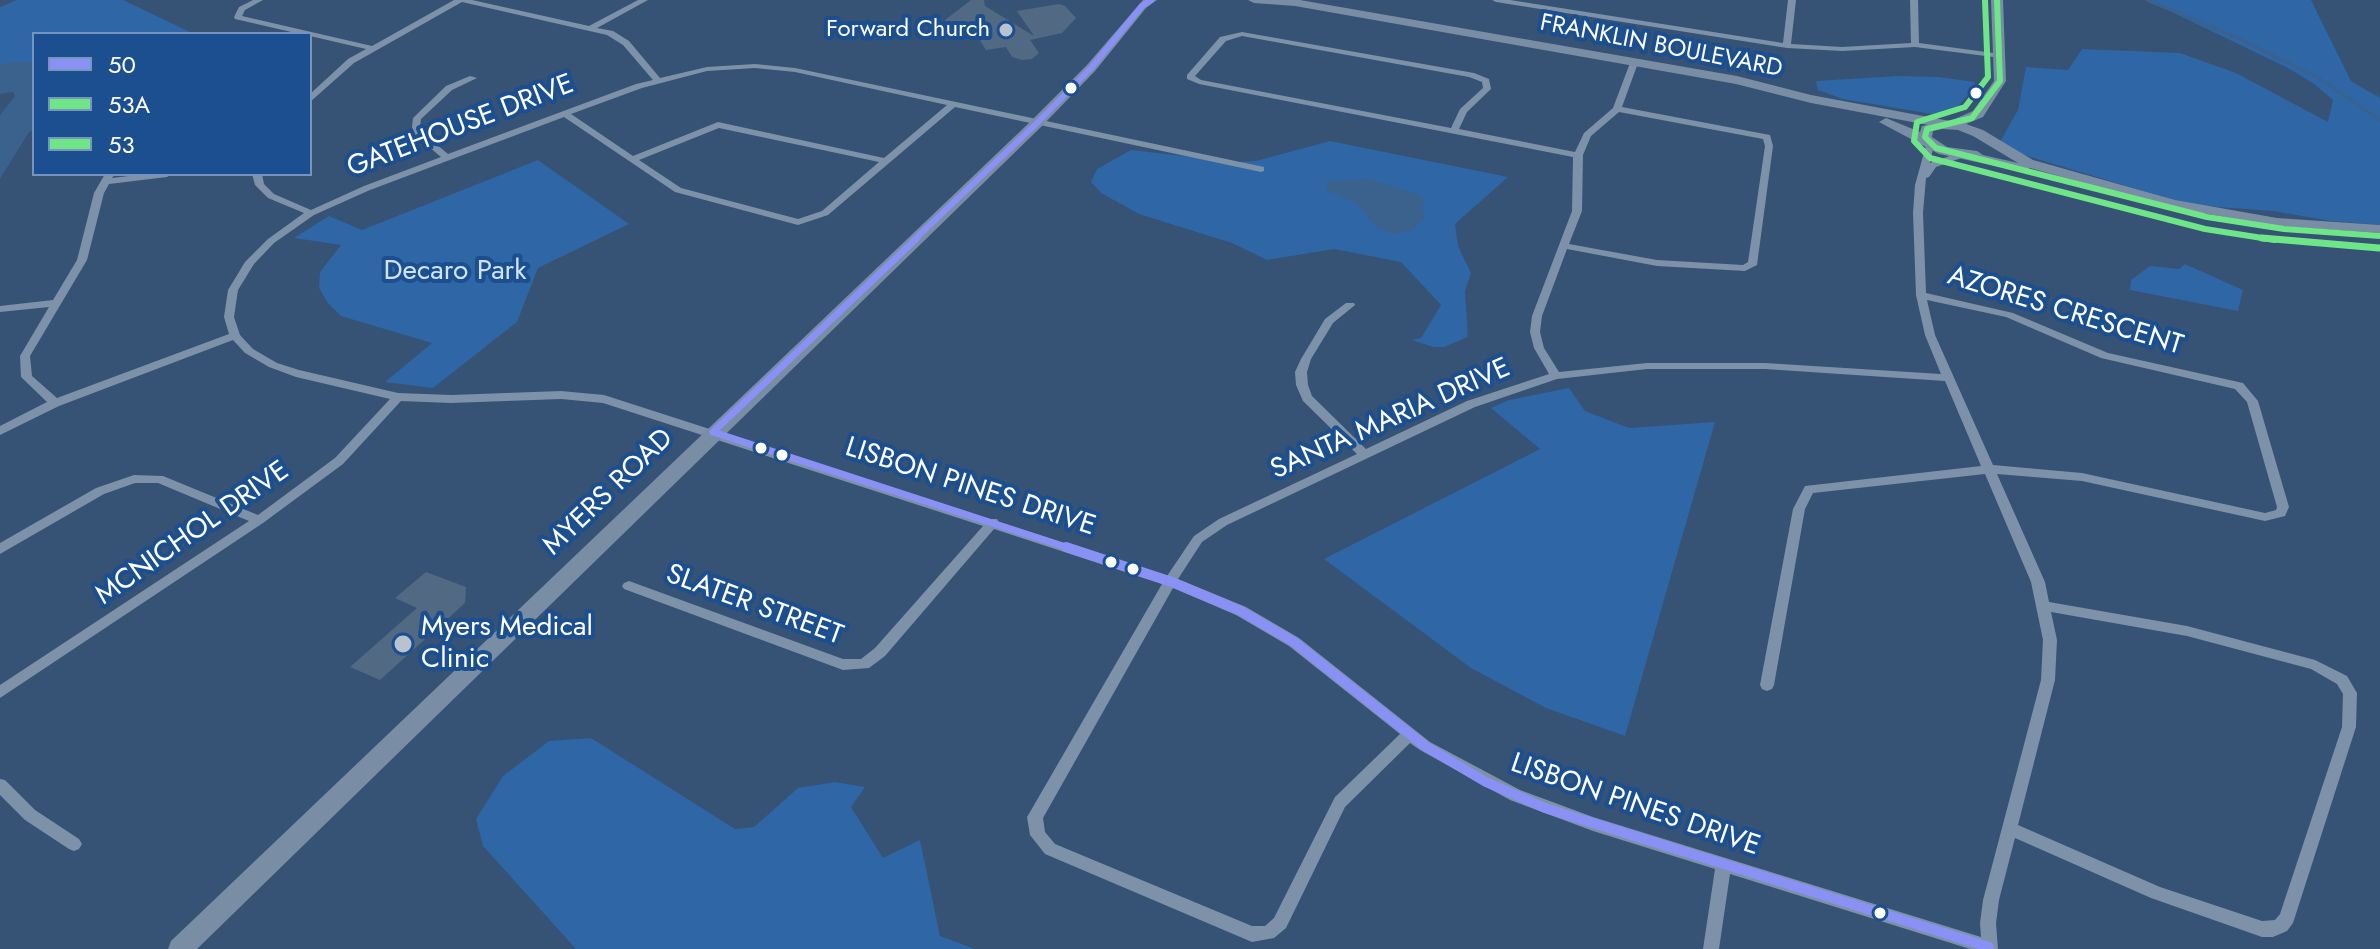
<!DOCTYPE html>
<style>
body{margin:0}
#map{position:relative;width:2380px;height:949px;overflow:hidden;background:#365274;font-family:Jost,sans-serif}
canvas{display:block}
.legend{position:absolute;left:32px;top:32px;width:280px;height:144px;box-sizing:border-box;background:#1b4f8f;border:2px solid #7695bc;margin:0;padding:10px 14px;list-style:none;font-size:24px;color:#fff}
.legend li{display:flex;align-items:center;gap:16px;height:40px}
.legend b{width:40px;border:2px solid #7695bc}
</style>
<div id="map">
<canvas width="2380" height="949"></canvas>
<ul class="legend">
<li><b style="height:10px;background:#8a91f4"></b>50</li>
<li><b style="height:10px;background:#6ee688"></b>53A</li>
<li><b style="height:10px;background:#6ee688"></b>53</li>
</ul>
</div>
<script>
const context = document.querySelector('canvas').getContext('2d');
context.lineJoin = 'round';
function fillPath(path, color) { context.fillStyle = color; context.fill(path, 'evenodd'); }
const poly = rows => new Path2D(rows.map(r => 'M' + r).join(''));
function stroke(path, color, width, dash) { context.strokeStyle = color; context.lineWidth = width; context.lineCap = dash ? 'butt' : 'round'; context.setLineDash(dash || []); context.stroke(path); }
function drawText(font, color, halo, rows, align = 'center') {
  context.font = font + ' Jost,sans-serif'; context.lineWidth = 8; context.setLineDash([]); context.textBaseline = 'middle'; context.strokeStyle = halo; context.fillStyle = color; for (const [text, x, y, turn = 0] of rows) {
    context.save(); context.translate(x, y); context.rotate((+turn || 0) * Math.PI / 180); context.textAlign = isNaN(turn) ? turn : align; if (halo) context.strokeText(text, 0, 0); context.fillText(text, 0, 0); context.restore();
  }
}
fillPath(poly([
 [17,0,123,0,190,32,34,34,34,62,0,65,0,7],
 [2147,0,2311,0,2351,81,2378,97,2375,91,2380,98,2380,225,2331,221,2273,211,2190,205,1997,147,2018,110,2026,67,2068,70,2082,49,2180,53,2236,73,2328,122,2333,100,2314,84,2288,68],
 [1897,76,1939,77,1975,82,1972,91,1958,106,1932,114,1843,99,1818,90,1816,81],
 [1330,141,1508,177,1455,224,1458,246,1471,273,1465,291,1468,337,1444,347,1433,347,1412,340,1421,338,1441,305,1401,262,1334,249,1267,260,1232,243,1139,214,1101,193,1091,182,1097,169,1131,150,1236,162,1256,161],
 [538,160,629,224,538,268,517,322,433,388,385,382,432,343,341,316,327,302,319,288,320,272,341,245,294,238,329,216,362,230],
 [2185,264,2243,290,2238,311,2130,290,2131,280,2150,266,2179,269],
 [1569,388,1585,411,1629,428,1715,422,1625,736,1546,708,1471,668,1324,559,1540,449,1491,408,1509,400],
 [591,738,735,829,754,827,798,788,835,782,865,787,851,807,883,858,920,840,940,936,975,949,576,949,483,846,476,819,503,776,549,741]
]), '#2f66a5');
fillPath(poly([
 [14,62,34,62,34,130,29,132,0,179,0,115,15,96,13,92,0,94,0,65],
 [1369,179,1423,196,1424,218,1410,231,1394,234,1377,228,1357,204,1326,190,1329,181]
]), '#3b618d');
stroke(poly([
 [2147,0,2236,37,2317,77,2380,120]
]), '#3b618d', 3);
fillPath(poly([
 [971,0,984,0,985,6,1034,36,1017,11,1059,4,1065,6,1076,18,1062,33,1030,40,1039,53,1032,59,1022,60,1012,57,1006,47,986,50,976,34,951,38,945,20],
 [426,572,466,587,465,603,380,680,350,667,417,608,395,598]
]), '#526984');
fillPath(poly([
 [253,0,263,0,245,10,242,16,372,46,454,0,472,0,589,26,638,0,648,0,597,28,613,31,629,41,660,78,707,67,755,64,795,68,1264,167,1264,171,1261,172,955,107,828,215,798,225,675,192,564,117,370,190,314,215,274,243,254,264,238,290,234,317,240,335,253,349,277,363,299,370,398,393,451,395,561,391,604,395,989,519,997,519,999,522,1167,576,1194,536,1219,519,1357,454,1303,401,1296,385,1295,372,1301,359,1325,319,1346,303,1354,303,1355,305,1333,323,1311,359,1307,372,1308,385,1312,396,1366,449,1467,401,1549,374,1534,348,1530,332,1532,316,1572,211,1573,157,1199,84,1187,79,1187,75,1220,37,1242,32,1474,73,1489,79,1491,89,1467,112,1459,129,1575,152,1584,133,1613,108,1630,63,1634,61,1638,63,1622,107,1770,135,1773,146,1757,265,1745,271,1657,266,1567,249,1542,316,1540,332,1544,348,1559,372,1647,363,1765,363,1941,374,1925,335,1916,295,1913,213,1915,185,1927,142,1930,141,1934,144,1930,163,1958,153,1964,153,1964,157,1936,167,1929,177,1926,178,1923,213,1926,293,2013,313,2108,353,2243,383,2258,401,2289,507,2285,516,2265,521,2082,481,1997,474,2045,582,2049,602,2187,626,2315,660,2347,676,2357,693,2356,727,2293,923,2287,931,2273,937,2262,937,2151,898,2015,838,1999,900,1996,923,1998,949,1970,949,1730,874,1719,949,1703,949,1715,869,1593,831,1510,800,1420,750,1410,743,1345,807,1286,928,1274,938,1252,942,1045,854,1030,835,1027,817,1030,812,1162,584,994,529,885,656,869,668,843,670,624,589,622,586,624,583,629,581,843,659,861,659,875,648,983,526,603,403,561,399,451,403,401,401,343,464,263,523,0,698,0,685,249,521,158,483,135,483,104,494,0,554,0,543,96,488,134,475,163,476,258,515,335,458,390,399,296,377,269,367,245,353,233,340,59,406,0,435,0,426,47,402,21,377,20,356,49,307,0,312,0,306,53,300,77,260,94,193,105,174,115,174,112,178,146,174,172,174,167,177,109,184,104,193,87,260,30,356,32,376,57,398,229,334,224,317,228,290,245,262,268,239,304,213,268,198,255,185,252,174,262,174,264,184,274,194,311,210,364,186,441,157,416,136,412,127,413,118,446,86,470,76,477,78,452,90,421,119,420,127,423,133,448,154,636,84,653,80,623,45,607,35,462,2,354,63,310,102,310,94,348,59,366,49,310,36,310,34,300,34,235,19,234,17,239,7,253,0],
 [1242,36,1469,77,1482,82,1483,88,1460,109,1451,128,1201,80,1195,76,1226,41,1242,36],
 [755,68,795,72,947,105,884,158,718,122,633,156,571,114,642,88,707,71,755,68],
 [1619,112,1763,139,1765,146,1748,262,1743,265,1657,260,1569,244,1582,211,1583,155,1591,136,1619,112],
 [719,128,879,162,822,211,798,219,681,188,639,160,719,128],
 [1927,300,2006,317,2101,358,2235,389,2247,402,2277,507,2276,510,2265,513,2082,473,1993,465,1935,335,1927,300],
 [1647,369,1765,369,1945,381,1981,466,1805,486,1793,509,1760,685,1762,689,1767,691,1772,689,1774,685,1805,509,1813,493,1985,474,2031,582,2043,640,2041,680,1983,900,1980,923,1981,937,1593,817,1520,790,1430,742,1299,638,1246,607,1178,579,1202,542,1227,525,1475,407,1557,379,1647,369],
 [1173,588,1236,615,1289,646,1400,734,1335,797,1274,918,1265,926,1252,926,1055,844,1045,832,1043,818,1173,588],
 [2051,612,2187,636,2311,669,2337,684,2343,694,2342,727,2280,914,2275,920,2262,921,2160,887,2018,825,2055,680,2057,640,2051,612],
 [1492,0,1510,0,1783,43,1788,0,1796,0,1791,44,1842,47,1911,43,1910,0,1918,0,1919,43,2001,54,2005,56,2001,58,1915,47,1842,51,1787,48,1496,2,1492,0],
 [0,779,5,780,35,810,79,839,82,844,79,849,74,851,69,849,25,820,0,795,0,779]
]), '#7d92a8');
fillPath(poly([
 [1143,0,1157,0,1146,8,1095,71,1042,126,197,949,168,949,171,941,1032,120,1087,65,1143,0],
 [1248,0,1300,0,1737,76,1811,95,1950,121,1973,111,1994,81,1991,0,2003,0,2006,81,1983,117,1966,124,1983,130,2033,160,2175,200,2277,218,2380,225,2380,233,2277,226,2174,208,2030,168,2023,172,1939,154,1879,122,1886,118,1920,132,1922,126,1928,125,1811,103,1736,84,1295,6,1254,3,1248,0],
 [1942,129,1958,130,1973,136,2018,163,1983,155,1977,151,1947,147,1932,137,1933,131,1942,129]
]), '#798da4');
stroke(poly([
 [914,240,1037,123,1091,68,1142,6,1151,0]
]), '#8a91f4', 6);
stroke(poly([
 [713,432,1072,549],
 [713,432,917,238]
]), '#8a91f4', 7);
stroke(poly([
 [1066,547,1172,582,1241,611,1294,642,1425,746,1486,782,1545,808,1989,947]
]), '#8a91f4', 10);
stroke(poly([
 [1997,0,2000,81,1972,118,1927,129,1925,137,1936,148,2207,217,2284,229,2380,236]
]), '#6ee688', 6);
stroke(poly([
 [1985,0,1988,77,1965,107,1917,122,1914,141,1930,158,2205,229,2275,240]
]), '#6ee688', 6);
stroke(poly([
 [2262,238,2379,248]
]), '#6ee688', 7);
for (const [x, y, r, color] of [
 [1006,30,8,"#b9c2ce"],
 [1071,88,7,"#fff"],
 [1976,93,7,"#fff"],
 [761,448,7,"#fff"],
 [782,455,7,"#fff"],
 [1111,562,7,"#fff"],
 [1133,569,7,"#fff"],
 [403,644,10,"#b9c2ce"],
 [1880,913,7,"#fff"]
]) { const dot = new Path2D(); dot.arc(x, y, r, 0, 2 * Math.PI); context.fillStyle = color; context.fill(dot); stroke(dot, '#1b4f8f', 3); }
drawText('24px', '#fff', '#1b4f8f', [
 ["Forward Church",990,30]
], 'right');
drawText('24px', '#fff', '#1b4f8f', [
 ["FRANKLIN BOULEVARD",1661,47,11]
]);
drawText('28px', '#fff', '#1b4f8f', [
 ["GATEHOUSE DRIVE",461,127,-21],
 ["AZORES CRESCENT",2065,312,17],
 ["SANTA MARIA DRIVE",1391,420,-24],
 ["LISBON PINES DRIVE",970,488,18],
 ["MYERS ROAD",609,493,-44],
 ["MCNICHOL DRIVE",193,534,-35],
 ["SLATER STREET",754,606,20],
 ["LISBON PINES DRIVE",1635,806,19]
]);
drawText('28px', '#cfe3fa', '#1b4f8f', [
 ["Decaro Park",455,272]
]);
drawText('28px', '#fff', '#1b4f8f', [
 ["Myers Medical",421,628],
 ["Clinic",421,660]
], 'left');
</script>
